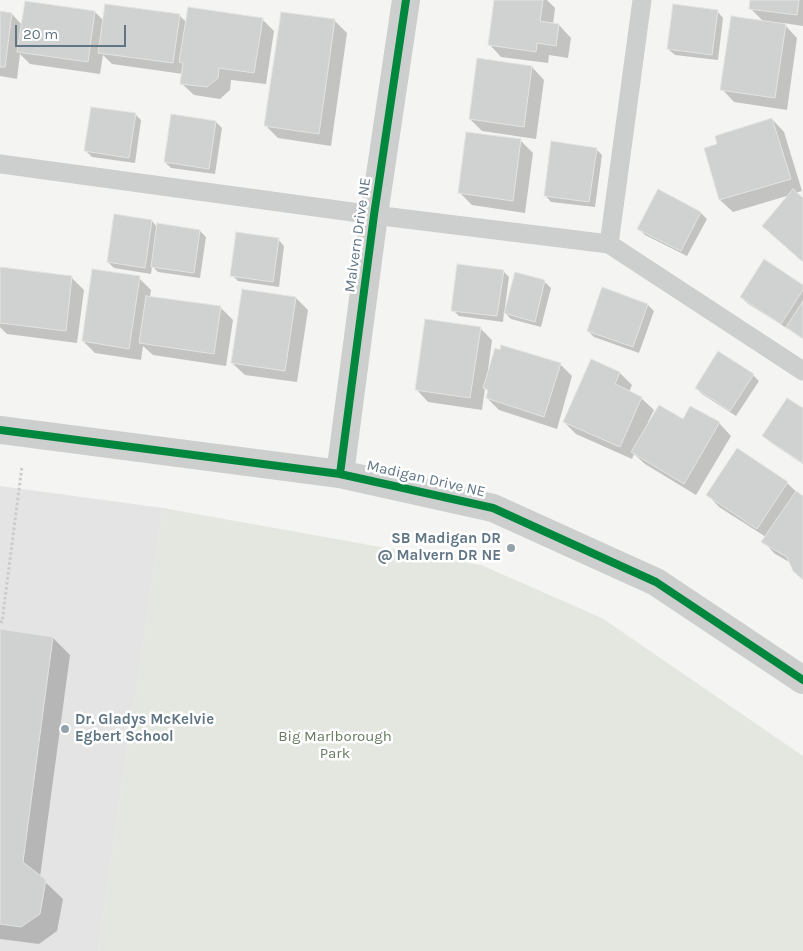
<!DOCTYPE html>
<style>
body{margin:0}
#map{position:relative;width:803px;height:951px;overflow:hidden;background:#f4f4f2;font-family:Karla,sans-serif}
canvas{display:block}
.scale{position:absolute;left:15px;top:25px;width:111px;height:22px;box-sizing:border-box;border:2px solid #617685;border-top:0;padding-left:6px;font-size:15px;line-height:18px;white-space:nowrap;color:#617685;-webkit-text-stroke:4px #fff;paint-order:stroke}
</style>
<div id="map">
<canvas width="803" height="951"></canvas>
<div class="scale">20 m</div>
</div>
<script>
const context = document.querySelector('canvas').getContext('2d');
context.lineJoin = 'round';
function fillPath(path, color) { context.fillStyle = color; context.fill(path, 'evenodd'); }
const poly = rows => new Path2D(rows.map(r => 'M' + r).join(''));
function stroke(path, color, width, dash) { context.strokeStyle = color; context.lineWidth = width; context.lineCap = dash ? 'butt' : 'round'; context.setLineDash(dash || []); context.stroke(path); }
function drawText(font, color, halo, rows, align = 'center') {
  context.font = font + ' Karla,sans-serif'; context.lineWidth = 5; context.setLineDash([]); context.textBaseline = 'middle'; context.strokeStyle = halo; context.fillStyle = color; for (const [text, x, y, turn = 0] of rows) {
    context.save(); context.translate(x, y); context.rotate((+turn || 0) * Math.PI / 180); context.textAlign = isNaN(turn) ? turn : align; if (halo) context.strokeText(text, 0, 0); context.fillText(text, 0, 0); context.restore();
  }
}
fillPath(poly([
 [0,486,163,508,98,951,0,951]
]), '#e3e4e3');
fillPath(poly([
 [163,508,481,565,602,618,803,756,803,951,98,951]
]), '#e4e7e0');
fillPath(poly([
 [495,0,547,0,555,8,553,24,559,25,571,38,568,58,549,55,548,63,501,57,489,44],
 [751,0,803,0,803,26,783,23,797,38,787,110,734,102,722,89,764,22,750,8],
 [717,11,723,18,718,60,675,55,668,49],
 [0,12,12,14,22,25,95,12,104,21,179,15,187,23,262,19,274,31,266,84,231,80,230,90,220,99,194,95,181,83,183,74,112,64,103,55,100,74,30,64,20,54,17,79,0,76],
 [335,21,347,33,331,146,278,138,266,126],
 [532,67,544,80,536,139,482,131,470,119],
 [135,114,141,120,135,163,92,157,86,151],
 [772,119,784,132,802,191,796,193,803,200,803,262,763,226,790,195,733,212,720,200,706,149],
 [216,122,222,128,215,174,171,168,165,162],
 [521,141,533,153,525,213,472,205,460,193],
 [596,149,602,155,595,207,551,202,545,195],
 [659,191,701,213,707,219,687,256,645,235,639,229],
 [152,221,157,227,200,231,206,237,200,278,158,272,152,266,151,274,114,268,108,262],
 [278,239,284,246,279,287,238,281,232,275],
 [0,267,2,269,71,277,84,290,77,343,7,334,0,327],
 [503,271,509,277,505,307,507,307,515,274,545,282,551,288,541,327,511,319,504,312,503,322,459,316,453,310],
 [139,278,151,290,150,297,220,307,233,320,226,366,153,355,143,346,141,360,95,353,83,341],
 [803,286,803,339,788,328,788,329,747,303,741,297],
 [296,298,308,310,297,382,245,375,232,363],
 [648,305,654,311,639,353,594,337,588,331],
 [480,328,492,340,488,370,560,364,572,376,557,429,499,410,487,398,489,392,485,388,482,410,428,402,416,389],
 [592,361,620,373,632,385,629,392,641,398,654,410,648,422,683,421,719,423,731,436,696,495,645,464,634,454,632,459,576,434,564,422],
 [753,375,759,381,736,416,702,394,696,388],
 [803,410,803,464,770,442,764,436],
 [787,483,803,498,803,578,791,563,775,554,763,541,766,537,719,507,707,494],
 [0,631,53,638,70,655,40,877,63,899,57,931,39,944,0,939]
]), '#0003');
const building = poly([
 [494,0,543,0,540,21,559,24,556,46,537,43,536,52,488,45,494,0],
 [750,0,799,0,797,15,749,9,750,0],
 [25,1,95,11,88,62,17,52,25,1],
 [105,4,180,14,173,63,98,53,105,4],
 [673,4,718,10,712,55,667,49,673,4],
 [188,7,263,18,254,73,219,68,218,78,207,87,180,84,183,63,179,62,188,7],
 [0,11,12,13,5,67,0,67,0,11],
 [281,12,335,19,319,134,264,126,281,12],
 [731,16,786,24,775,98,720,90,731,16],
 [477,58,532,66,524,127,469,119,477,58],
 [91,107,136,113,129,158,84,151,91,107],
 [171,114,216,121,209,169,164,162,171,114],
 [772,118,791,179,719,200,704,148,717,144,715,136,772,118],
 [466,132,521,139,513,201,458,193,466,132],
 [551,141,597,148,589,202,544,196,551,141],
 [658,189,701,212,681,251,637,229,658,189],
 [793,189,803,198,803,262,762,226,793,189],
 [114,214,152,220,145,268,107,262,114,214],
 [157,223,200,230,194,273,151,267,157,223],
 [236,232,279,238,273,282,230,276,236,232],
 [764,259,803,285,803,290,781,324,740,297,764,259],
 [457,264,504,270,497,316,451,311,457,264],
 [0,267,72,276,66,331,0,323,0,267],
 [92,269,140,276,129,349,82,341,92,269],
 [515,272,545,280,535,322,504,313,515,272],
 [602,287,648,304,633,347,587,331,602,287],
 [242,289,296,297,285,371,231,363,242,289],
 [146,296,221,306,214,354,139,343,146,296],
 [803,301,803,339,786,327,803,301],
 [425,319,481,327,470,398,415,390,425,319],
 [501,345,561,363,544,417,486,398,488,390,483,388,495,348,500,350,501,345],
 [718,351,754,374,730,411,695,388,718,351],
 [591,359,620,372,615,384,642,397,620,447,563,422,591,359],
 [787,398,803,408,803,463,762,436,787,398],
 [659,405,683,419,690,406,720,422,684,484,631,452,659,405],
 [737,448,788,482,757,529,706,495,737,448],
 [796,491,803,496,803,580,793,571,787,557,761,542,796,491],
 [0,629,53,637,23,862,46,880,40,914,21,927,0,924,0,629]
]);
fillPath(building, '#d0d1d1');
stroke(building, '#e3e3e2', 1);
stroke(poly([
 [0,621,2,622,22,466]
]), '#cacbcc', 3, [2.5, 2.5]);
stroke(poly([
 [0,164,374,215,609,244,803,371],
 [609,244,642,0]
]), '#cdcfcf', 19);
stroke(poly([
 [340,474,374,215,406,0]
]), '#cdcfcf', 28);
stroke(poly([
 [0,430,340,474,493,508,656,582,803,680]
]), '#cdcfcf', 28);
stroke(poly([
 [0,430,340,474,493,508,656,582,803,680],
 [340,474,374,215,406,0]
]), '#00873e', 8);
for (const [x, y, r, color] of [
 [511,548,5,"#94a2ab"],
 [65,729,5,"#94a2ab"]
]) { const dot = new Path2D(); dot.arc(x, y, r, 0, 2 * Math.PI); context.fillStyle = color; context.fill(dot); stroke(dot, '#fff', 2); }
drawText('15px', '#617685', '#fff', [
 ["Malvern Drive NE",358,235,-82],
 ["Madigan Drive NE",426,479,13]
]);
drawText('bold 15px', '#617685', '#fff', [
 ["SB Madigan DR",501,539],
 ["@ Malvern DR NE",501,556],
 ["Dr. Gladys McKelvie",75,720,"left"],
 ["Egbert School",75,737,"left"]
], 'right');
drawText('15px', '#677b61', '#fff', [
 ["Big Marlborough",335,737],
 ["Park",335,754]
]);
</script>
